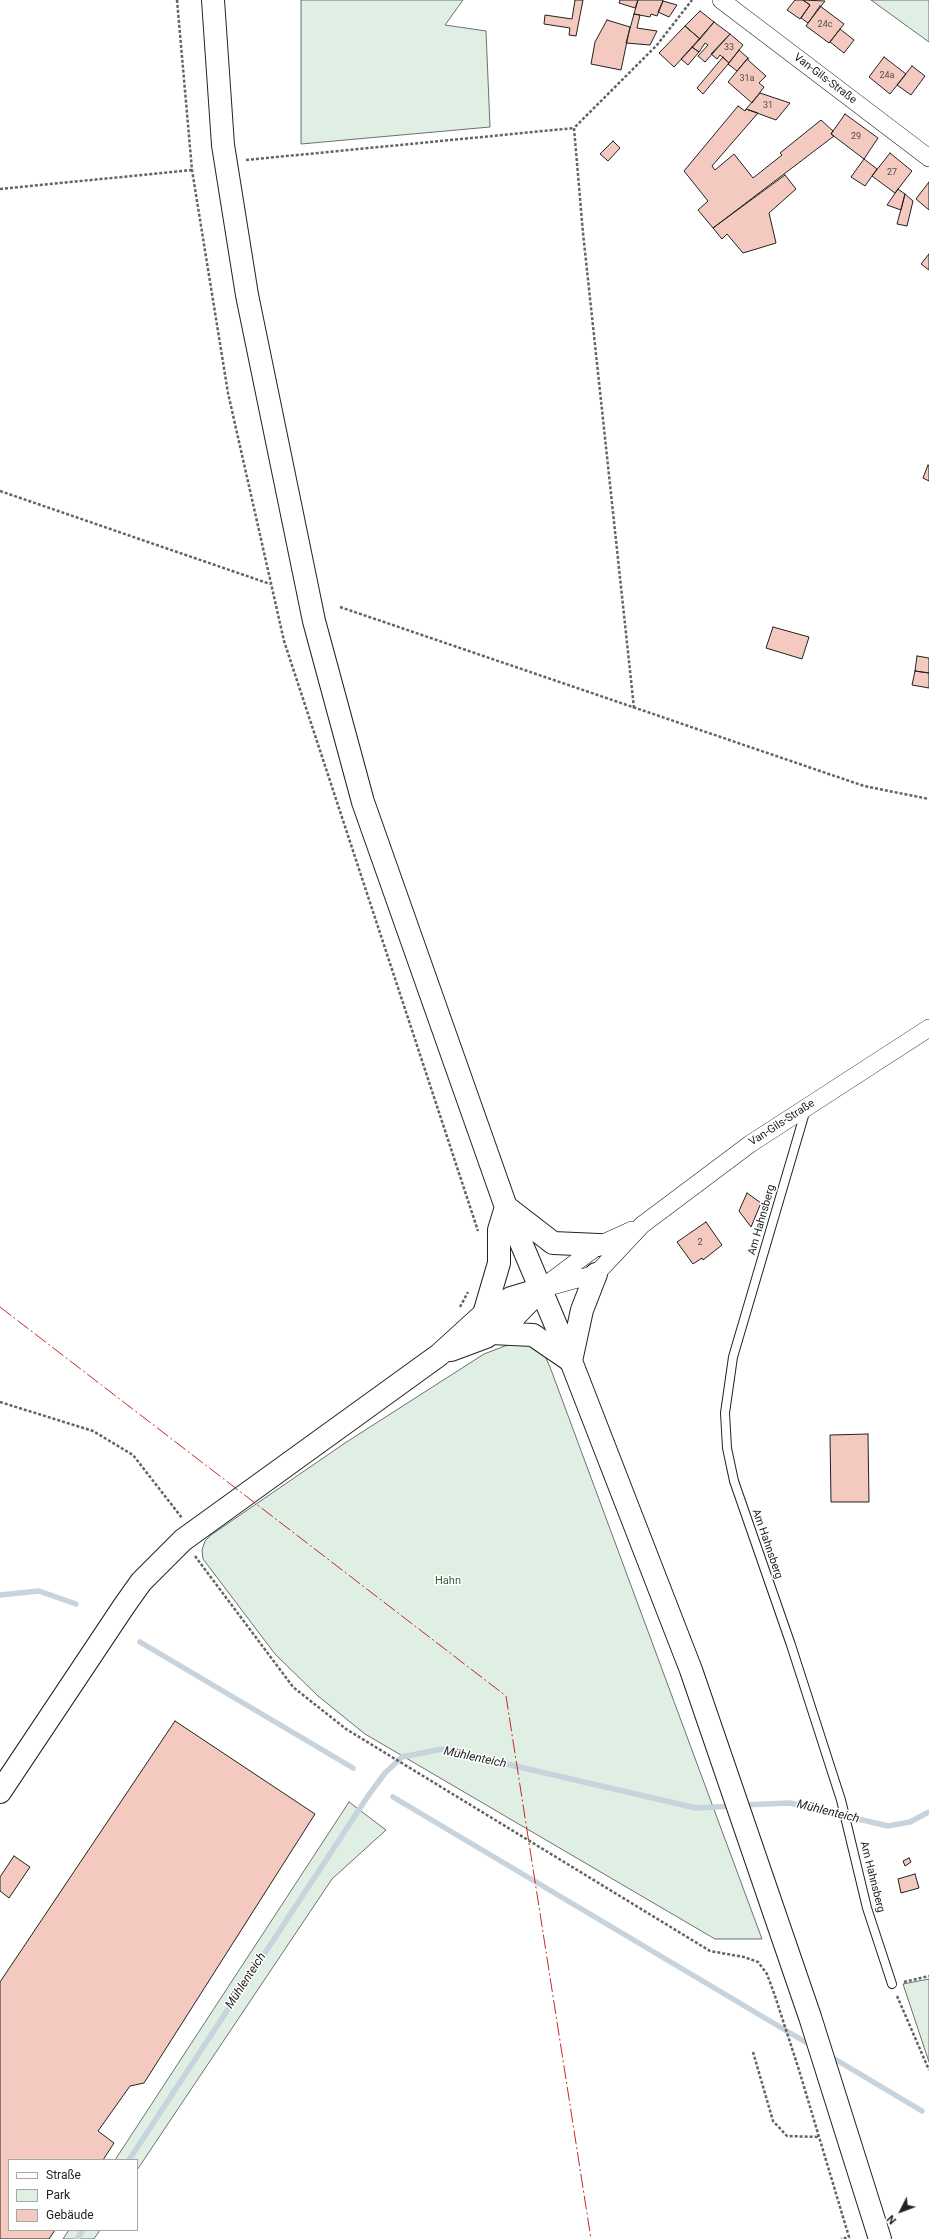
<!DOCTYPE html>
<meta charset="utf-8">
<style>
body{margin:0}
#map{position:relative;width:929px;height:2239px;overflow:hidden;background:#fff;font-family:Roboto,sans-serif}
canvas{display:block}
.legend{position:absolute;left:8px;top:2159px;width:130px;height:72px;box-sizing:border-box;background:#fff;border:1px solid #a7a7a7;margin:0;padding:5px 7px;list-style:none;font-size:12px;color:#222}
.legend li{display:flex;align-items:center;gap:8px;height:20px}
.legend b{width:20px;border:1px solid #a7a7a7}
.north{position:absolute;left:881px;top:2191px;width:40px;height:40px;-webkit-text-stroke:3px #fff;paint-order:stroke;rotate:228deg;font-size:11px;font-weight:700;line-height:16px;text-align:center;color:#222}
.north::after{content:'';display:block;margin:auto;width:14px;height:18px;background:#222;clip-path:polygon(50% 0,100% 100%,50% 72%,0 100%)}
</style>
<div id="map">
<canvas width="929" height="2239"></canvas>
<ul class="legend">
<li><b style="height:5px;background:#fff"></b>Straße</li>
<li><b style="height:11px;background:#e0efe3"></b>Park</li>
<li><b style="height:11px;background:#f3c9c0"></b>Gebäude</li>
</ul>
<div class="north">N</div>
</div>
<script>
const context = document.querySelector('canvas').getContext('2d');
context.lineJoin = 'round';
function fillPath(path, color) { context.fillStyle = color; context.fill(path, 'evenodd'); }
const poly = rows => new Path2D(rows.map(r => 'M' + r).join(''));
function stroke(path, color, width, dash) { context.strokeStyle = color; context.lineWidth = width; context.lineCap = dash ? 'butt' : 'round'; context.setLineDash(dash || []); context.stroke(path); }
function drawText(font, color, halo, rows, align = 'center') {
  context.font = font + ' Roboto,sans-serif'; context.lineWidth = 3; context.setLineDash([]); context.textBaseline = 'middle'; context.strokeStyle = halo; context.fillStyle = color; for (const [text, x, y, turn = 0] of rows) {
    context.save(); context.translate(x, y); context.rotate((+turn || 0) * Math.PI / 180); context.textAlign = isNaN(turn) ? turn : align; if (halo) context.strokeText(text, 0, 0); context.fillText(text, 0, 0); context.restore();
  }
}
const green = poly([
 [301,0,463,0,445,25,486,31,490,127,301,144,301,0],
 [871,0,929,0,929,42,871,0],
 [529,1343,542,1350,550,1367,762,1939,715,1939,365,1734,318,1696,275,1654,203,1559,202,1550,205,1541,211,1535,345,1443,484,1354,510,1344,529,1343],
 [349,1802,386,1830,332,1879,137,2170,137,2160,115,2160,349,1802],
 [929,1979,929,2062,903,1984,929,1979],
 [69,2230,100,2230,94,2239,63,2239,69,2230]
]);
fillPath(green, '#e0efe3');
stroke(green, '#6f6f6f', 1);
stroke(poly([
 [0,1595,39,1591,76,1604],
 [140,1642,353,1768],
 [393,1797,812,2046],
 [742,1805,790,1803,888,1826,910,1822,929,1812],
 [828,2055,922,2111],
 [129,2160,368,1796,385,1773,402,1757,442,1749,696,1808,733,1806],
 [77,2239,83,2230]
]), '#c7d3dd', 5.5);
const building = poly([
 [575,0,583,0,576,36,569,35,570,28,544,24,545,15,572,19,575,0],
 [620,0,638,0,635,8,619,3,620,0],
 [638,0,662,0,663,1,657,16,651,14,650,17,634,14,638,0],
 [795,0,803,0,810,5,800,19,787,10,795,0],
 [803,0,825,1,808,23,801,18,810,5,803,0],
 [663,1,677,5,669,17,658,12,663,1],
 [820,6,844,24,829,43,806,26,820,6],
 [700,11,714,22,700,39,685,26,700,11],
 [634,14,640,15,637,28,657,31,650,45,626,43,634,14],
 [607,20,630,27,621,70,591,64,595,42,607,20],
 [714,22,730,34,705,62,698,56,708,45,705,43,699,52,692,47,714,22],
 [685,26,700,39,674,67,659,53,685,26],
 [840,29,854,40,844,53,830,42,840,29],
 [730,34,743,45,729,63,720,55,717,59,711,54,730,34],
 [692,47,699,52,688,65,681,59,692,47],
 [739,50,748,58,737,71,728,64,739,50],
 [723,57,729,63,703,94,697,88,723,57],
 [884,57,906,74,890,94,869,77,884,57],
 [748,58,748,60,766,76,759,83,764,87,752,103,728,82,748,58],
 [912,66,925,76,911,95,897,85,912,66],
 [760,93,790,103,776,120,746,109,760,93],
 [738,106,745,111,746,109,758,113,712,166,715,170,734,154,753,178,782,155,780,153,821,120,833,131,831,134,834,136,713,228,698,210,708,201,684,171,738,106],
 [845,114,878,138,864,159,831,134,845,114],
 [613,141,620,148,608,161,600,154,613,141],
 [890,153,912,171,895,193,872,176,890,153],
 [864,159,877,169,865,186,851,177,864,159],
 [785,175,796,189,769,213,776,243,743,253,727,234,722,239,713,228,785,175],
 [929,182,929,210,916,199,929,182],
 [898,189,905,194,901,210,887,205,898,189],
 [905,194,913,201,907,226,897,224,905,194],
 [929,254,929,270,921,264,929,254],
 [928,465,929,466,929,481,923,478,928,465],
 [773,627,809,637,802,659,766,648,773,627],
 [917,656,929,658,929,673,915,671,917,656],
 [915,671,929,673,929,688,912,685,915,671],
 [747,1193,761,1203,751,1227,739,1211,747,1193],
 [706,1222,722,1245,703,1260,702,1258,693,1264,677,1242,706,1222],
 [868,1434,869,1502,831,1502,830,1435,868,1434],
 [175,1721,315,1814,144,2083,130,2086,98,2131,114,2143,103,2160,9,2160,9,2230,55,2230,49,2239,0,2239,0,1982,175,1721],
 [14,1856,30,1867,9,1898,0,1891,0,1877,14,1856],
 [909,1858,911,1862,905,1866,903,1861,909,1858],
 [915,1874,919,1888,901,1893,898,1879,915,1874]
]);
fillPath(building, '#f3c9c0');
stroke(building, '#222', 1);
const service = poly([
 [806,1109,733,1357,725,1413,727,1448,734,1481,791,1645,841,1800,867,1908,892,1984]
]);
const minor = poly([
 [721,0,929,158],
 [547,1284,599,1245,632,1230],
 [541,1289,596,1274,642,1225,750,1144,929,1028]
]);
const secondary = poly([
 [491,1333,533,1335,571,1361],
 [451,1350,486,1337,511,1320,540,1290],
 [0,1792,124,1606,141,1582,183,1540,439,1355,484,1314,511,1298,541,1289]
]);
const primary = poly([
 [213,0,223,145,247,295,314,621,363,802,506,1207,571,1361,691,1670,810,2017,880,2239],
 [509,1209,553,1243,599,1245],
 [484,1314,499,1263,499,1230,506,1207],
 [571,1361,582,1310,596,1274]
]);
stroke(service, '#222', 10);
stroke(minor, '#222', 18);
stroke(secondary, '#222', 24);
stroke(primary, '#222', 24);
stroke(poly([
 [177,0,192,170,228,393,284,641,478,1231],
 [246,160,574,128],
 [0,189,192,170],
 [0,491,270,584],
 [340,607,864,786,929,799],
 [634,708,583,233,574,128,657,45,692,0],
 [460,1307,468,1292],
 [0,1402,93,1431,133,1455,182,1518],
 [195,1556,293,1687,346,1729,710,1951,744,1957,758,1962,767,1974,775,1996,799,2070,849,2237,841,2239],
 [904,1982,929,1976],
 [897,1996,929,2070],
 [753,2052,773,2121,787,2136,819,2137]
]), '#646464', 2.5, [3, 2]);
stroke(service, '#fff', 8);
stroke(minor, '#fff', 17);
stroke(secondary, '#fff', 22);
stroke(primary, '#fff', 22);
stroke(poly([
 [0,1307,506,1696,591,2239]
]), '#c62828', 1, [14, 3, 2, 3]);
drawText('9px', '#564c4a', null, [
 ["24c",825,25],
 ["33",729,48],
 ["24a",887,76],
 ["31a",747,79],
 ["31",768,106],
 ["29",856,137],
 ["27",892,173],
 ["2",700,1243]
]);
drawText('11px', '#222', '#fff', [
 ["Van-Gils-Straße",825,79,37],
 ["Van-Gils-Straße",782,1123,-33],
 ["Am Hahnsberg",762,1220,-74],
 ["Am Hahnsberg",767,1544,71],
 ["Am Hahnsberg",872,1877,76]
]);
drawText('11px', '#2f5e38', '#fff', [
 ["Hahn",448,1581]
]);
drawText('italic 12px', '#222', '#fff', [
 ["Mühlenteich",475,1758,12],
 ["Mühlenteich",828,1812,14],
 ["Mühlenteich",246,1981,-57]
]);
</script>
